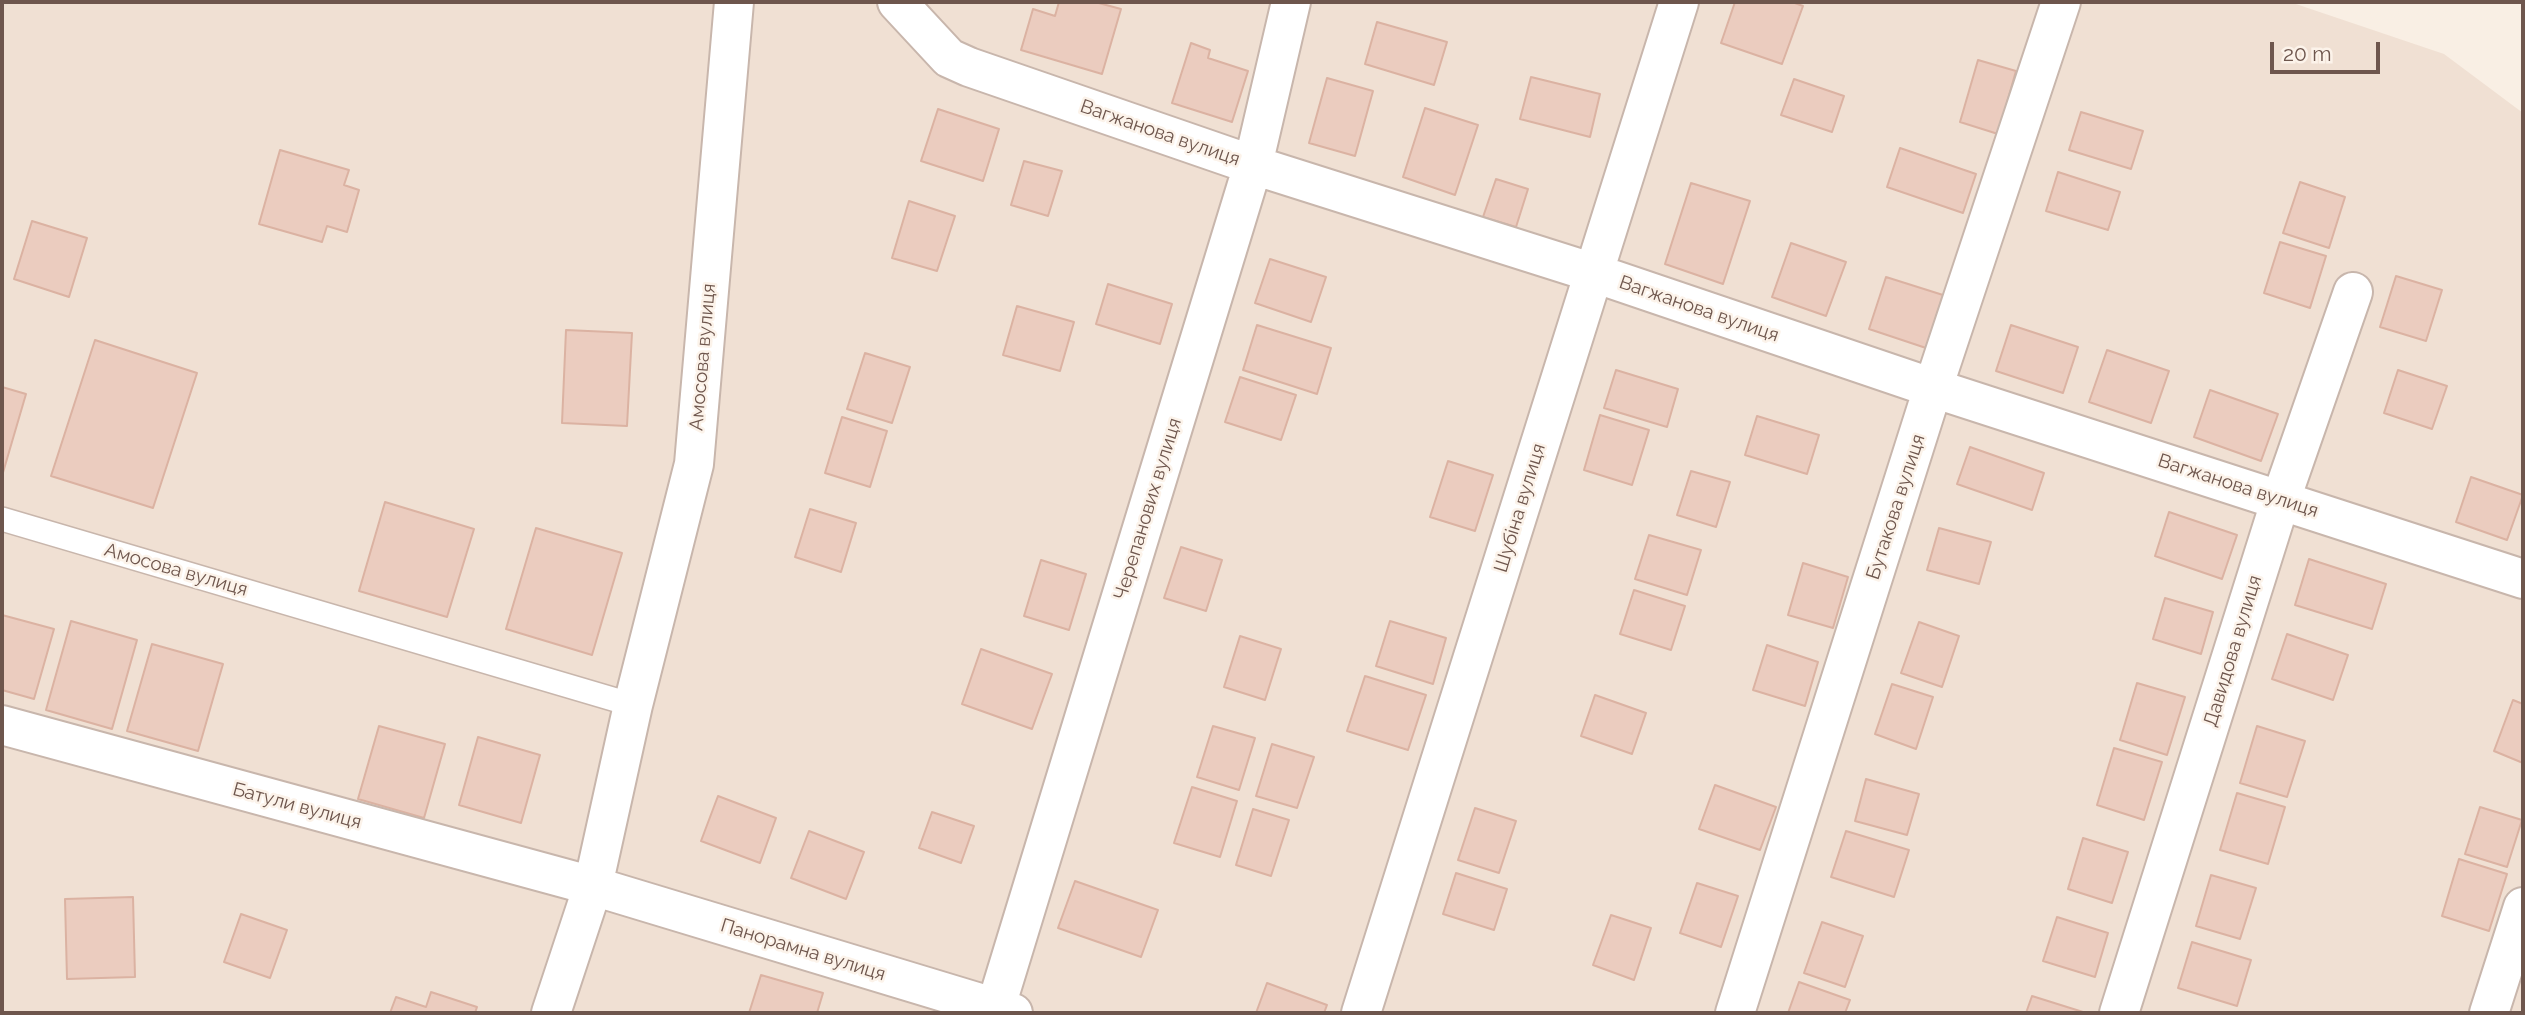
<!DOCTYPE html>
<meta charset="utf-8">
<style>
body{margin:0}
#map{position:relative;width:2525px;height:1015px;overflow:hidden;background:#f9efe4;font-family:Raleway,sans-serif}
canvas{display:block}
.frame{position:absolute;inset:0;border:4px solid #6e564d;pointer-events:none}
.scale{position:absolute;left:2270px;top:42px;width:110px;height:32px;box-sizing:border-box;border:4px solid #6e564d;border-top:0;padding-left:9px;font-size:21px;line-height:24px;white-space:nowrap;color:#6e564d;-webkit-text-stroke:5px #fcf3ea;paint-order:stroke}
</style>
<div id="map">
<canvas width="2525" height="1015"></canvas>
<div class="frame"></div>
<div class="scale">20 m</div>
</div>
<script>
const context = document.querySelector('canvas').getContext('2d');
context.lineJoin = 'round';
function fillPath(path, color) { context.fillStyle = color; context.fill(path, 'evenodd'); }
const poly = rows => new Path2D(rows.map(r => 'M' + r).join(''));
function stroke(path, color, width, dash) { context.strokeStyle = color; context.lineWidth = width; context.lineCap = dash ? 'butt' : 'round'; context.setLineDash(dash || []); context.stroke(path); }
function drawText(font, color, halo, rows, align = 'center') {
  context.font = font + ' Raleway,sans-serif'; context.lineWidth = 5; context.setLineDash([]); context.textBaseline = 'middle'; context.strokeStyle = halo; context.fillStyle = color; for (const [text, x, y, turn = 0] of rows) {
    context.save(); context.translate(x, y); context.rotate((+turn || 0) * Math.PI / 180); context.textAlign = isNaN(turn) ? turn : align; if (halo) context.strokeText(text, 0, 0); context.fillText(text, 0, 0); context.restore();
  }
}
fillPath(poly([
 [2,2,2290,2,2444,54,2523,113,2523,1013,2,1013]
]), '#f0e0d3');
const building = poly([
 [1059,2,1095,2,1121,9,1102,74,1021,50,1033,9,1055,16,1059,2],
 [1735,2,1792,2,1803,6,1782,64,1721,43,1735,2],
 [1377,22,1447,42,1434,85,1365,64,1377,22],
 [1191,43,1210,50,1208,58,1248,71,1232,122,1172,103,1191,43],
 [1978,60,2016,71,1998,134,1960,122,1978,60],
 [1531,77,1600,94,1590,137,1520,119,1531,77],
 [1327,78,1373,91,1355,156,1309,143,1327,78],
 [1794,79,1844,96,1832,132,1781,115,1794,79],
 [1425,108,1478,125,1455,195,1403,177,1425,108],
 [938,109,999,129,983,181,921,161,938,109],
 [2081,112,2143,131,2131,169,2069,150,2081,112],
 [1900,148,1976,174,1963,213,1887,187,1900,148],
 [280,150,349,170,344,185,359,190,347,232,327,226,322,242,259,224,280,150],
 [1024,161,1062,171,1048,216,1011,205,1024,161],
 [2058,172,2120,192,2108,230,2046,211,2058,172],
 [1496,179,1528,189,1516,227,1483,217,1496,179],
 [2300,182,2345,197,2329,248,2283,233,2300,182],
 [1691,183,1750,201,1723,284,1665,264,1691,183],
 [909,201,955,216,937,271,892,258,909,201],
 [32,221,87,238,69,297,14,279,32,221],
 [2280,242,2326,256,2310,308,2264,293,2280,242],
 [1791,243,1846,262,1826,316,1772,297,1791,243],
 [1270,259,1326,277,1311,322,1255,303,1270,259],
 [2396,276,2442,290,2426,341,2380,327,2396,276],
 [1886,277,1943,295,1926,348,1869,329,1886,277],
 [1108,284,1172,304,1160,344,1096,324,1108,284],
 [1017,306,1074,322,1060,371,1003,355,1017,306],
 [1257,325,1331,348,1317,394,1243,370,1257,325],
 [2011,325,2078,347,2063,393,1996,371,2011,325],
 [566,330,632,333,627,426,562,423,566,330],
 [95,340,197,373,153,508,51,476,95,340],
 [2107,350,2169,371,2151,423,2089,402,2107,350],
 [865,353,910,367,892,423,847,409,865,353],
 [1616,370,1678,389,1667,427,1604,408,1616,370],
 [2398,370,2447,386,2432,429,2384,413,2398,370],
 [1240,377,1296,395,1281,440,1225,422,1240,377],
 [2,387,26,394,2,476,2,387],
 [2210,390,2278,414,2261,461,2194,437,2210,390],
 [1600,415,1649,430,1632,485,1584,470,1600,415],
 [1757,416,1819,435,1807,474,1745,455,1757,416],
 [842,417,887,431,870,487,825,473,842,417],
 [1970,447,2044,473,2032,510,1957,484,1970,447],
 [1448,461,1493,475,1475,531,1430,517,1448,461],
 [1691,471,1730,482,1716,527,1677,515,1691,471],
 [2471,477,2523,495,2507,540,2456,522,2471,477],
 [385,502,474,529,447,617,359,591,385,502],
 [810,509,856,523,841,572,795,557,810,509],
 [2169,512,2237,535,2222,579,2155,556,2169,512],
 [536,528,622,553,592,655,506,629,536,528],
 [1939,528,1991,542,1979,584,1927,570,1939,528],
 [1649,535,1701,550,1687,595,1635,579,1649,535],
 [1181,547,1222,560,1206,611,1164,598,1181,547],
 [2309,559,2386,584,2372,629,2295,605,2309,559],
 [1041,560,1086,574,1069,630,1024,616,1041,560],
 [1803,563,1848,577,1833,628,1788,615,1803,563],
 [1634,590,1685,606,1671,650,1620,634,1634,590],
 [2165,598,2213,612,2201,654,2153,639,2165,598],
 [2,615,54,629,34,699,2,690,2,615],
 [71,621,137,640,112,729,46,710,71,621],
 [1390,621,1446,638,1433,684,1376,666,1390,621],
 [1919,622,1959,636,1942,687,1901,673,1919,622],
 [2287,634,2348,655,2333,700,2272,679,2287,634],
 [1240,636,1281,649,1265,700,1224,687,1240,636],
 [152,644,223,664,198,751,127,731,152,644],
 [1767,645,1818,662,1805,706,1753,690,1767,645],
 [981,649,1052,674,1032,729,962,704,981,649],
 [1365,676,1426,695,1408,750,1347,731,1365,676],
 [2137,683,2185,697,2167,755,2120,740,2137,683],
 [1892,684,1933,697,1916,749,1875,734,1892,684],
 [1595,695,1646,713,1632,754,1581,736,1595,695],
 [2513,700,2523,704,2523,763,2494,751,2513,700],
 [379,726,445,744,424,818,358,799,379,726],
 [1213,726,1255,738,1239,790,1197,777,1213,726],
 [2257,726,2305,741,2287,797,2240,783,2257,726],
 [478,737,540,755,521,823,459,805,478,737],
 [1272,744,1314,757,1297,808,1256,796,1272,744],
 [2114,748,2162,762,2144,820,2097,805,2114,748],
 [1866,779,1919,794,1907,835,1855,821,1866,779],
 [1715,785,1776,807,1760,850,1699,829,1715,785],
 [1192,787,1237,801,1220,857,1174,843,1192,787],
 [2237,793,2285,807,2268,864,2220,850,2237,793],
 [718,796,776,818,760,863,701,841,718,796],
 [2480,807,2522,820,2507,867,2465,854,2480,807],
 [1475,808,1516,821,1499,873,1458,860,1475,808],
 [1253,809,1289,820,1271,876,1236,865,1253,809],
 [932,812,974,826,961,863,919,848,932,812],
 [809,831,864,852,846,899,791,878,809,831],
 [1846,831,1909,850,1894,897,1831,877,1846,831],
 [2083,838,2128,852,2112,903,2068,889,2083,838],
 [2459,859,2507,874,2489,931,2442,916,2459,859],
 [1456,873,1507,889,1494,930,1443,914,1456,873],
 [2211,875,2256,888,2240,939,2196,926,2211,875],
 [1075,881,1158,910,1141,957,1058,928,1075,881],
 [1697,883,1738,896,1721,947,1680,933,1697,883],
 [133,897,135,977,67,979,65,899,133,897],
 [241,914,287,930,270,978,224,962,241,914],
 [1611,915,1651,928,1634,980,1593,965,1611,915],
 [2057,917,2108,933,2095,977,2043,961,2057,917],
 [1822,922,1863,936,1845,987,1804,973,1822,922],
 [2192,942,2251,960,2237,1006,2178,988,2192,942],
 [761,975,823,993,817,1013,749,1013,761,975],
 [1799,982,1850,1000,1845,1013,1788,1013,1799,982],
 [1267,983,1327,1005,1324,1013,1256,1013,1267,983],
 [431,992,477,1007,475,1013,390,1013,396,997,426,1007,431,992],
 [2032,996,2083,1012,2083,1013,2026,1013,2032,996]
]);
fillPath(building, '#ebccbf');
stroke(building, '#dbb2a2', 2);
const service = poly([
 [2,519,633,705]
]);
const minor = poly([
 [897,2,949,58,969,67,1253,165,1594,273,1933,388,2523,579],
 [2,725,593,886,1013,1013],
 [551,1013,593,886,633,705,694,464,734,2],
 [994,1013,1253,165,1291,2],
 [1361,1013,1679,2],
 [1735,1013,1933,388,2061,2],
 [2119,1013,2281,499,2353,292],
 [2489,1013,2523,907]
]);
stroke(service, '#c8b6ac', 26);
stroke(minor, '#c8b6ac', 42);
stroke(service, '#fff', 23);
stroke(minor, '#fff', 38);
drawText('19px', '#6e564d', '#fcf3ea', [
 ["Вагжанова вулиця",1160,133,19],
 ["Вагжанова вулиця",1699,309,19],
 ["Амосова вулиця",703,357,-85],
 ["Вагжанова вулиця",2238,486,18],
 ["Бутакова вулиця",1896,507,-72],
 ["Шубіна вулиця",1520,508,-73],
 ["Черепанових вулиця",1148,509,-73],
 ["Амосова вулиця",176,570,16],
 ["Давидова вулиця",2233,651,-73],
 ["Батули вулиця",297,806,15],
 ["Панорамна вулиця",803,950,17]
]);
</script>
